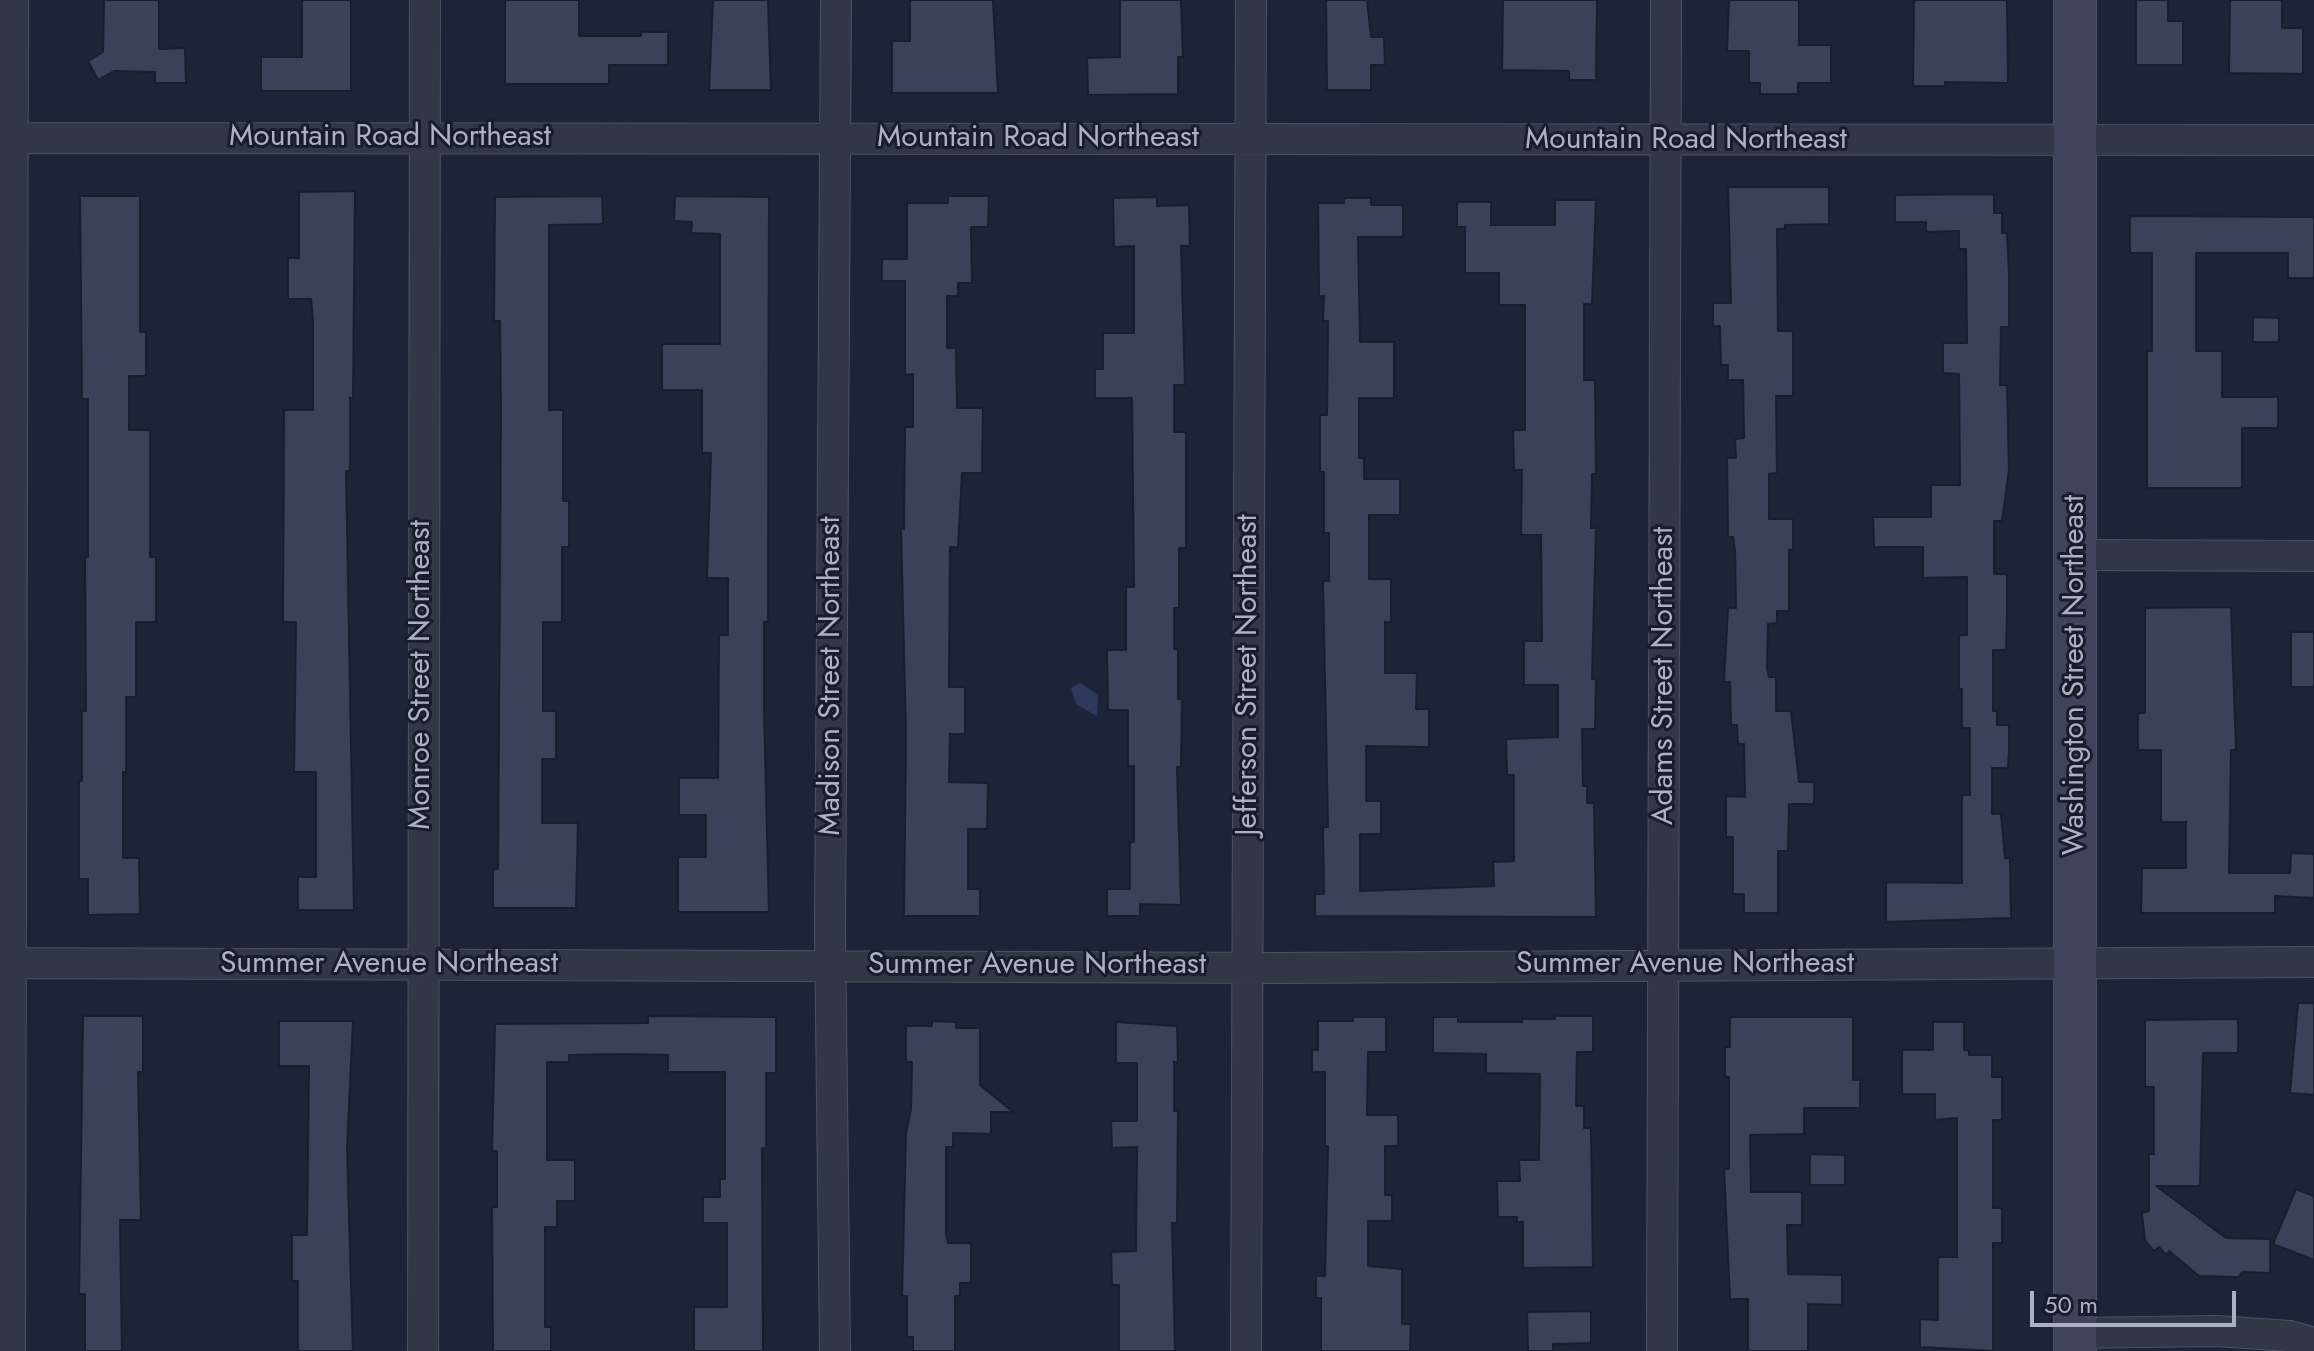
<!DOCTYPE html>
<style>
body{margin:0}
#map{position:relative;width:2314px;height:1351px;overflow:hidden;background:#1e2438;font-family:Jost,sans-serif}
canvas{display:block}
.scale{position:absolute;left:2030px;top:1291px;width:206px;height:36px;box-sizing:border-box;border:4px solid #acb0c5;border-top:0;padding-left:10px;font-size:24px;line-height:28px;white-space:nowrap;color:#acb0c5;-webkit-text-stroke:6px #181c2c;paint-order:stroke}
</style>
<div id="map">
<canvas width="2314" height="1351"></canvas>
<div class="scale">50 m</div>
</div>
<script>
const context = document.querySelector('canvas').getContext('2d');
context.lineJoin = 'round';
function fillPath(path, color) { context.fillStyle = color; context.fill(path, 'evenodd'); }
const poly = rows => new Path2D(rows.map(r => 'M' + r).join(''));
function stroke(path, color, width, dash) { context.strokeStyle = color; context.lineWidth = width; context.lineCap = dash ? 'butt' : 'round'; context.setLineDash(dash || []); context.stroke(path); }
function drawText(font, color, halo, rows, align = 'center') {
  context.font = font + ' Jost,sans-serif'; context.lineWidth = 6; context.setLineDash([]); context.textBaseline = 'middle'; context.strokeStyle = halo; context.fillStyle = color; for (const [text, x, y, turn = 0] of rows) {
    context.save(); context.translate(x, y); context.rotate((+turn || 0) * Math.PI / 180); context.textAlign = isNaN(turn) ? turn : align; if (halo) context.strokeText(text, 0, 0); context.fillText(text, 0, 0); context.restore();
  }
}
fillPath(poly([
 [1080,683,1098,695,1097,716,1076,704,1071,688]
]), '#2f395e');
const building = poly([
 [104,0,159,0,159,49,185,48,186,83,155,83,155,72,114,71,98,80,88,61,103,52,104,0],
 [302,0,351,0,351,91,261,91,261,57,302,57,302,0],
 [505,0,579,0,579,36,641,36,641,32,668,32,668,65,609,65,609,84,505,84,505,0],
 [713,0,768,0,771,90,709,90,713,0],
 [910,0,993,0,998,93,892,93,892,41,910,41,910,0],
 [1120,0,1181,0,1183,57,1178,57,1178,94,1088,95,1087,58,1120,57,1120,0],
 [1326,0,1367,0,1371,37,1384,37,1385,65,1371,65,1371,90,1327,90,1326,0],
 [1503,0,1597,0,1596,80,1569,80,1569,71,1502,70,1503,0],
 [1729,0,1799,0,1799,45,1831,45,1831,83,1798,83,1798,94,1760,94,1760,83,1749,83,1749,51,1727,51,1729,0],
 [1914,0,2007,0,2008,83,1945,82,1945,86,1913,86,1914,0],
 [2136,0,2168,0,2168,21,2183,21,2183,65,2136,65,2136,0],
 [2230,0,2282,0,2282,28,2303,28,2303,74,2229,73,2230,0],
 [1728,187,1829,187,1829,224,1785,225,1785,229,1777,229,1778,331,1793,331,1793,396,1776,396,1777,473,1769,474,1769,519,1793,519,1793,550,1789,550,1789,611,1777,611,1777,623,1768,624,1767,668,1769,677,1776,677,1776,711,1791,711,1799,782,1814,782,1814,804,1789,804,1788,851,1778,851,1778,913,1744,913,1744,894,1733,894,1733,837,1726,837,1726,796,1745,797,1744,744,1738,744,1737,725,1731,725,1730,682,1724,682,1728,608,1736,608,1735,550,1733,537,1728,537,1727,458,1736,458,1735,439,1744,438,1743,380,1728,380,1728,365,1721,365,1720,326,1713,326,1713,303,1731,303,1728,187],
 [355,191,353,398,350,398,350,471,346,471,354,910,298,910,298,877,316,877,316,772,294,772,296,622,283,622,284,410,313,410,313,321,311,299,288,299,288,258,299,258,299,192,355,191],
 [1994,194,1994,213,2002,213,2002,233,2007,233,2009,274,2009,327,2001,327,2000,385,2007,385,2009,470,2002,521,1994,521,1994,574,2007,574,2007,612,2006,650,1993,650,1993,711,1997,711,1997,725,2009,725,2009,751,2008,768,1992,768,1992,814,2001,814,2005,858,2010,858,2011,918,1886,922,1886,882,1962,883,1962,795,1970,795,1970,728,1962,728,1962,689,1959,689,1959,635,1967,635,1967,577,1923,578,1923,547,1874,547,1873,517,1931,517,1931,485,1960,485,1959,374,1943,373,1943,343,1967,343,1966,249,1959,249,1959,231,1926,232,1926,222,1895,222,1895,195,1994,194],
 [80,196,140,196,140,332,146,332,146,376,129,376,129,430,150,430,150,557,156,557,156,622,136,622,136,697,126,697,126,772,123,772,123,858,139,858,140,914,88,915,88,879,79,879,79,781,82,781,82,711,86,711,85,557,88,557,88,399,82,399,80,196],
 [602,196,603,224,549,225,549,410,563,410,563,501,569,501,569,547,562,547,562,622,543,622,543,711,556,711,556,759,542,759,542,823,578,823,576,908,493,908,493,869,498,869,501,410,500,321,494,321,495,197,602,196],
 [675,196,769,197,768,622,764,622,764,709,769,912,678,912,678,857,706,857,706,815,679,815,679,778,718,778,719,635,728,635,728,578,707,578,711,453,702,453,702,390,662,390,662,344,720,344,720,234,691,233,692,222,674,221,675,196],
 [948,196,989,196,988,227,971,227,972,283,958,283,958,296,947,296,947,348,956,348,957,408,983,408,982,473,962,473,958,547,950,547,949,687,965,687,965,734,950,734,949,782,988,783,987,829,968,829,968,889,980,889,980,916,904,916,906,734,901,529,904,529,905,427,913,427,913,374,905,375,905,281,882,281,882,259,907,259,907,203,948,203,948,196],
 [1157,197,1157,206,1189,205,1190,246,1181,246,1185,385,1174,385,1174,432,1186,432,1186,548,1179,548,1179,608,1174,608,1174,649,1178,649,1178,699,1182,699,1181,767,1177,767,1181,905,1140,904,1140,916,1107,916,1107,889,1130,889,1130,842,1134,842,1134,766,1128,766,1128,710,1108,710,1107,650,1126,650,1126,587,1134,587,1132,398,1095,398,1095,369,1103,369,1103,333,1134,333,1134,246,1114,247,1113,198,1157,197],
 [1344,198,1371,198,1371,205,1403,205,1403,237,1358,237,1360,342,1394,342,1394,398,1359,398,1359,458,1364,458,1364,479,1400,479,1400,515,1369,515,1369,579,1391,579,1391,622,1385,622,1385,673,1417,673,1416,709,1429,709,1429,747,1366,746,1366,801,1381,801,1381,834,1360,834,1360,891,1494,886,1493,862,1514,861,1514,775,1507,775,1506,739,1558,737,1558,685,1524,685,1524,641,1542,641,1541,535,1521,535,1522,470,1514,470,1513,430,1525,430,1525,305,1499,305,1499,273,1465,273,1465,227,1457,227,1457,202,1491,202,1491,225,1555,225,1555,200,1596,200,1592,304,1584,304,1584,380,1595,380,1596,474,1592,474,1591,528,1596,528,1592,679,1596,679,1595,729,1582,729,1583,786,1587,786,1587,803,1594,803,1596,917,1315,916,1315,894,1324,894,1323,827,1328,827,1323,581,1329,581,1329,533,1324,533,1324,472,1320,472,1320,415,1327,415,1328,321,1323,321,1324,296,1319,296,1318,203,1344,203,1344,198],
 [2130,216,2314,217,2314,278,2288,278,2288,253,2196,253,2196,351,2222,351,2222,397,2278,397,2278,428,2242,428,2242,488,2147,488,2147,351,2152,351,2152,253,2130,253,2130,216],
 [2253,317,2279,318,2279,342,2253,342,2253,317],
 [2231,607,2236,750,2231,750,2229,873,2290,873,2291,853,2314,854,2314,898,2275,896,2275,913,2141,913,2142,868,2186,868,2186,822,2161,822,2161,750,2138,750,2138,713,2145,713,2145,608,2231,607],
 [2291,632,2314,632,2314,687,2291,687,2291,632],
 [2298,1003,2314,1003,2314,1095,2290,1093,2298,1003],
 [83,1016,143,1016,143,1072,138,1072,141,1220,120,1220,122,1351,85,1351,85,1294,79,1294,83,1016],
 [648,1016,776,1017,776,1073,766,1073,766,1148,762,1148,763,1351,694,1351,694,1307,727,1307,727,1223,703,1223,703,1197,720,1197,720,1179,725,1179,725,1072,668,1072,668,1055,623,1054,569,1055,569,1062,547,1062,547,1160,575,1160,575,1201,557,1201,557,1227,545,1227,545,1327,551,1327,551,1351,493,1351,492,1207,497,1207,497,1151,492,1151,495,1024,648,1023,648,1016],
 [1555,1016,1593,1016,1593,1052,1577,1052,1576,1106,1584,1106,1584,1128,1591,1128,1593,1267,1523,1268,1523,1222,1517,1222,1517,1217,1498,1217,1497,1181,1520,1181,1519,1160,1539,1160,1540,1074,1486,1073,1486,1054,1433,1053,1433,1017,1458,1017,1458,1022,1522,1022,1522,1019,1555,1019,1555,1016],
 [1353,1017,1386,1017,1386,1052,1368,1052,1367,1115,1398,1115,1398,1146,1385,1146,1385,1195,1392,1195,1392,1221,1368,1221,1368,1266,1402,1269,1402,1324,1411,1324,1410,1351,1321,1351,1321,1298,1316,1298,1316,1276,1325,1276,1328,1146,1325,1146,1325,1072,1312,1072,1312,1050,1318,1050,1318,1021,1353,1021,1353,1017],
 [1730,1017,1853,1017,1853,1080,1860,1080,1860,1108,1804,1108,1804,1134,1750,1135,1751,1192,1802,1192,1802,1225,1787,1225,1788,1274,1842,1275,1842,1305,1808,1304,1808,1351,1748,1351,1748,1299,1730,1299,1724,1169,1729,1169,1729,1077,1725,1077,1725,1047,1730,1047,1730,1017],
 [2238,1019,2238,1053,2203,1053,2200,1186,2156,1186,2226,1238,2270,1239,2270,1273,2242,1272,2239,1277,2199,1276,2169,1251,2166,1255,2159,1247,2154,1251,2145,1241,2142,1213,2149,1211,2149,1154,2154,1154,2154,1087,2145,1087,2145,1020,2238,1019],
 [279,1021,353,1021,347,1148,353,1351,298,1351,298,1281,292,1281,292,1235,307,1235,309,1066,279,1066,279,1021],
 [932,1021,956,1022,956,1028,980,1028,980,1085,1013,1112,991,1112,991,1134,953,1133,953,1147,946,1147,946,1234,948,1243,971,1243,971,1283,960,1283,960,1296,955,1296,955,1351,913,1351,913,1337,907,1337,907,1296,902,1296,906,1133,911,1109,912,1062,906,1062,906,1026,932,1026,932,1021],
 [1116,1022,1177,1026,1178,1062,1174,1062,1174,1111,1178,1111,1177,1223,1172,1223,1175,1351,1119,1351,1119,1285,1112,1285,1111,1252,1136,1251,1137,1147,1112,1148,1111,1121,1137,1121,1137,1063,1116,1063,1116,1022],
 [1933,1022,1964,1022,1964,1050,1969,1050,1969,1055,1992,1055,1992,1077,2002,1077,2002,1120,1993,1120,1993,1208,2002,1208,2002,1243,1993,1243,1993,1351,1920,1347,1920,1319,1938,1320,1938,1257,1957,1257,1957,1118,1935,1120,1935,1094,1902,1094,1902,1050,1933,1050,1933,1022],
 [1810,1154,1845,1155,1845,1185,1810,1185,1810,1154],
 [2296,1189,2314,1196,2314,1260,2273,1244,2296,1189],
 [1591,1311,1591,1343,1553,1344,1553,1351,1528,1351,1527,1312,1591,1311]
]);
fillPath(building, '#3a4158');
stroke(building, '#191e2e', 2);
const street = poly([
 [0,138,2314,140],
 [2077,555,2314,556],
 [0,963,1278,968,2314,962],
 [2075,1333,2216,1331,2290,1336,2314,1343],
 [10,1351,13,0],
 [423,1351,425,0],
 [835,1351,830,931,836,0],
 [1246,1351,1251,0],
 [1662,1351,1666,0]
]);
const secondary = poly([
 [2075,1351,2075,0]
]);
stroke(street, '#4c5163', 32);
stroke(secondary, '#4c5163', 44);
stroke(street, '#323748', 30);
stroke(secondary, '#40445b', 42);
drawText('30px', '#acb0c5', '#181c2c', [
 ["Mountain Road Northeast",390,138],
 ["Mountain Road Northeast",1038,139],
 ["Mountain Road Northeast",1686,141],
 ["Monroe Street Northeast",422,675,-90],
 ["Jefferson Street Northeast",1249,675,-90],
 ["Washington Street Northeast",2076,675,-90],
 ["Madison Street Northeast",832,676,-90],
 ["Adams Street Northeast",1665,676,-90],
 ["Summer Avenue Northeast",389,965],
 ["Summer Avenue Northeast",1685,965],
 ["Summer Avenue Northeast",1037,966]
]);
</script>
